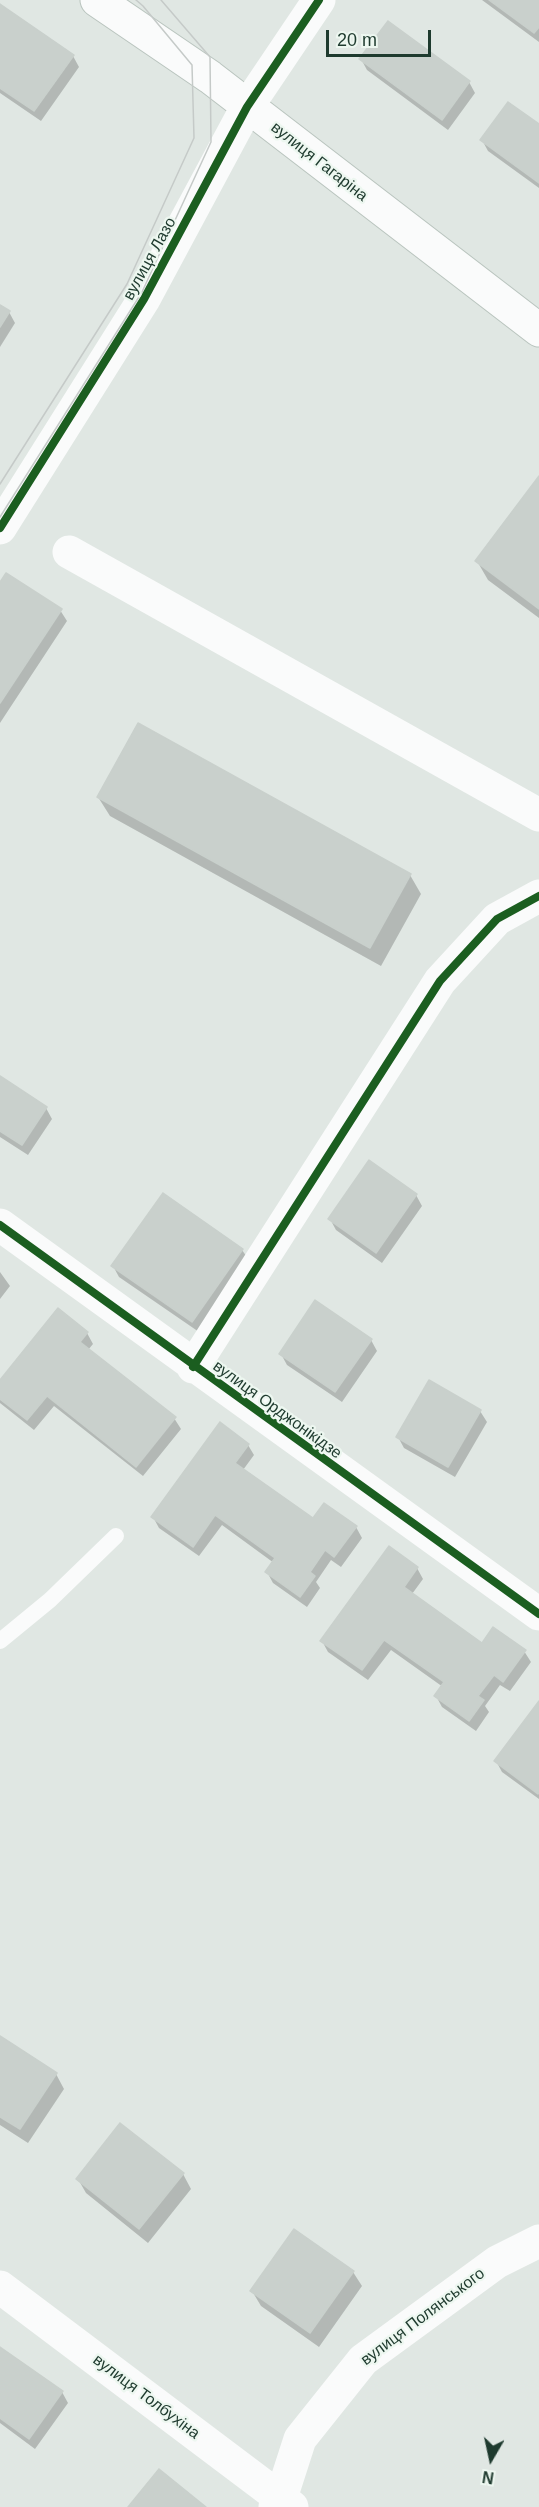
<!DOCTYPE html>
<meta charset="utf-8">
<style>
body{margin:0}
#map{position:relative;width:539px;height:2507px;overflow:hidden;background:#e0e7e3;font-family:Helvetica,sans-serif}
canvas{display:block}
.north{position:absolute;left:461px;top:2429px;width:60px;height:60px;-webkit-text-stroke:4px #edf7f0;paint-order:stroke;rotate:189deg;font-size:16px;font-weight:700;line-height:24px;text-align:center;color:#1e3a2e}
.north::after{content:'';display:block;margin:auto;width:21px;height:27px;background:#1e3a2e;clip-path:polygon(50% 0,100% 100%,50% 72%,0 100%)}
.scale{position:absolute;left:326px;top:30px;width:105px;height:27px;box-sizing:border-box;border:3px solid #1e3a2e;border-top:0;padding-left:8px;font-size:18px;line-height:21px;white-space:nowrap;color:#1e3a2e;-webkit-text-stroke:4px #edf7f0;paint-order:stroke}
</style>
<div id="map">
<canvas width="539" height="2507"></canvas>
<div class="north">N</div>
<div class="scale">20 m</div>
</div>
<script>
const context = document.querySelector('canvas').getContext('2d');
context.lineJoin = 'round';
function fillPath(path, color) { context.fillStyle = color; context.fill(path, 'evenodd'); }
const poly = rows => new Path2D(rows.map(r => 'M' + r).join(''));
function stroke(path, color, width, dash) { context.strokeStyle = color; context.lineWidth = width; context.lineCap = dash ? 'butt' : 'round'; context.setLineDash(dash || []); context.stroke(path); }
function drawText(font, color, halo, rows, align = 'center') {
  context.font = font + ' Helvetica,sans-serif'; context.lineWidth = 4.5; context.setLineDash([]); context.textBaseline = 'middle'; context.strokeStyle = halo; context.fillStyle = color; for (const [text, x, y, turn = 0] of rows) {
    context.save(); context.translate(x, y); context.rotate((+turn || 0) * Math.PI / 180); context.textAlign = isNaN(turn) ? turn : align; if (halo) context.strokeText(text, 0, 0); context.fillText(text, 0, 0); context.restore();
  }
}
fillPath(poly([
 [482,0,539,0,539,42],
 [0,5,73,56,79,67,41,121,0,93],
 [361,59,469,82,475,93,448,130,367,70],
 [539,126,539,188,488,151,482,140],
 [0,307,9,312,15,323,0,347],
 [539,478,539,618,488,580,477,561],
 [0,585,60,610,67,621,0,723],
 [98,797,410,875,421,894,381,966,110,816],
 [0,1078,46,1108,52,1119,28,1155,0,1137],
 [416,1195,422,1206,382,1263,336,1230,330,1219],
 [242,1250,249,1260,199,1332,119,1277,113,1266],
 [0,1272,10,1286,0,1299],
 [87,1333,93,1344,88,1350,174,1418,181,1429,143,1476,54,1406,34,1430,0,1403,0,1383],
 [371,1340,377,1351,342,1402,287,1365,281,1354],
 [480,1411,487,1422,455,1477,404,1448,398,1437],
 [248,1445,254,1455,243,1470,313,1520,356,1527,362,1538,341,1567,331,1560,316,1582,320,1588,307,1607,273,1583,267,1572,274,1563,222,1525,199,1556,159,1528,153,1517],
 [417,1568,423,1579,412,1594,482,1645,524,1651,531,1662,510,1691,500,1685,485,1706,489,1712,476,1731,442,1707,436,1696,443,1687,391,1650,368,1680,328,1652,322,1641],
 [539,1704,539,1799,502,1772,496,1761],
 [0,2038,56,2074,64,2089,28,2143,0,2125],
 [183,2174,191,2189,148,2243,86,2193,78,2179],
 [353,2272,362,2286,319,2347,261,2306,252,2291],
 [0,2348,62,2392,68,2403,35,2449,0,2423]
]), '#0003');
const building = poly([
 [489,0,539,0,539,27,534,33,489,0],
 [0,4,74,55,34,111,0,88,0,4],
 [388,21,470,81,442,120,359,59,388,21],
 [508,102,539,124,539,183,480,140,508,102],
 [0,305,10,311,0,327,0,305],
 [539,476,539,609,475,561,539,476],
 [6,573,62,609,0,703,0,582,6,573],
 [138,723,411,874,370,948,97,797,138,723],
 [0,1076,47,1107,22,1145,0,1131,0,1076],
 [369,1160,417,1194,376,1253,328,1219,369,1160],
 [163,1193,243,1249,192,1322,111,1266,163,1193],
 [315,1300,372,1339,335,1392,279,1354,315,1300],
 [58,1308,88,1332,80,1342,176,1417,136,1467,47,1396,27,1420,0,1399,0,1380,58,1308],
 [429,1380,481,1410,448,1467,396,1437,429,1380],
 [220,1422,249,1444,235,1463,313,1518,324,1503,357,1526,334,1557,325,1550,310,1572,315,1576,300,1597,265,1572,275,1558,215,1515,193,1547,151,1517,220,1422],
 [389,1546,418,1567,404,1587,482,1643,493,1627,526,1650,503,1682,494,1675,478,1696,484,1700,469,1721,434,1696,444,1682,384,1640,362,1670,320,1641,389,1546],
 [539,1701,539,1792,538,1794,494,1761,539,1701],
 [0,2036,57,2073,20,2129,0,2117,0,2036],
 [120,2123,184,2173,139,2229,76,2179,120,2123],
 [294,2229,354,2271,310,2333,250,2291,294,2229],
 [0,2347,63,2391,29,2439,0,2418,0,2347],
 [159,2469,206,2507,128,2507,159,2469]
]);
fillPath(building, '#c9d0cc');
stroke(building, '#c9d0cc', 1.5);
const secondary = poly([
 [97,0,210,77,539,330]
]);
stroke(secondary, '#b9c4be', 35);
stroke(poly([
 [0,1641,50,1600,116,1536]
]), '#fafbfb', 16);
stroke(poly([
 [0,528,144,299,247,107,319,0],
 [69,552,539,815],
 [0,1225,539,1614],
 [193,1367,440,981,497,919,539,896],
 [0,2287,292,2507],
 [275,2507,281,2498,300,2439,363,2360,497,2262,539,2241]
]), '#fafbfb', 33);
stroke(secondary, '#fafbfb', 33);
stroke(poly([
 [0,484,127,284,194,138,192,65,143,6,136,0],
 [0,517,142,292,211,142,210,57,161,0]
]), '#c5cac8', 1.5);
stroke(poly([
 [0,528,144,299,247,107,319,0],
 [0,1225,539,1614],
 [193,1367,440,981,497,919,539,896]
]), '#1b5e20', 8);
drawText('16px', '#1e3a2e', '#edf7f0', [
 ["вулиця Гагаріна",319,162,38],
 ["вулиця Лазо",150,259,-61],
 ["вулиця Орджонікідзе",277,1410,36],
 ["вулиця Полянського",423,2317,-37],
 ["вулиця Толбухіна",146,2397,37]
]);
</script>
